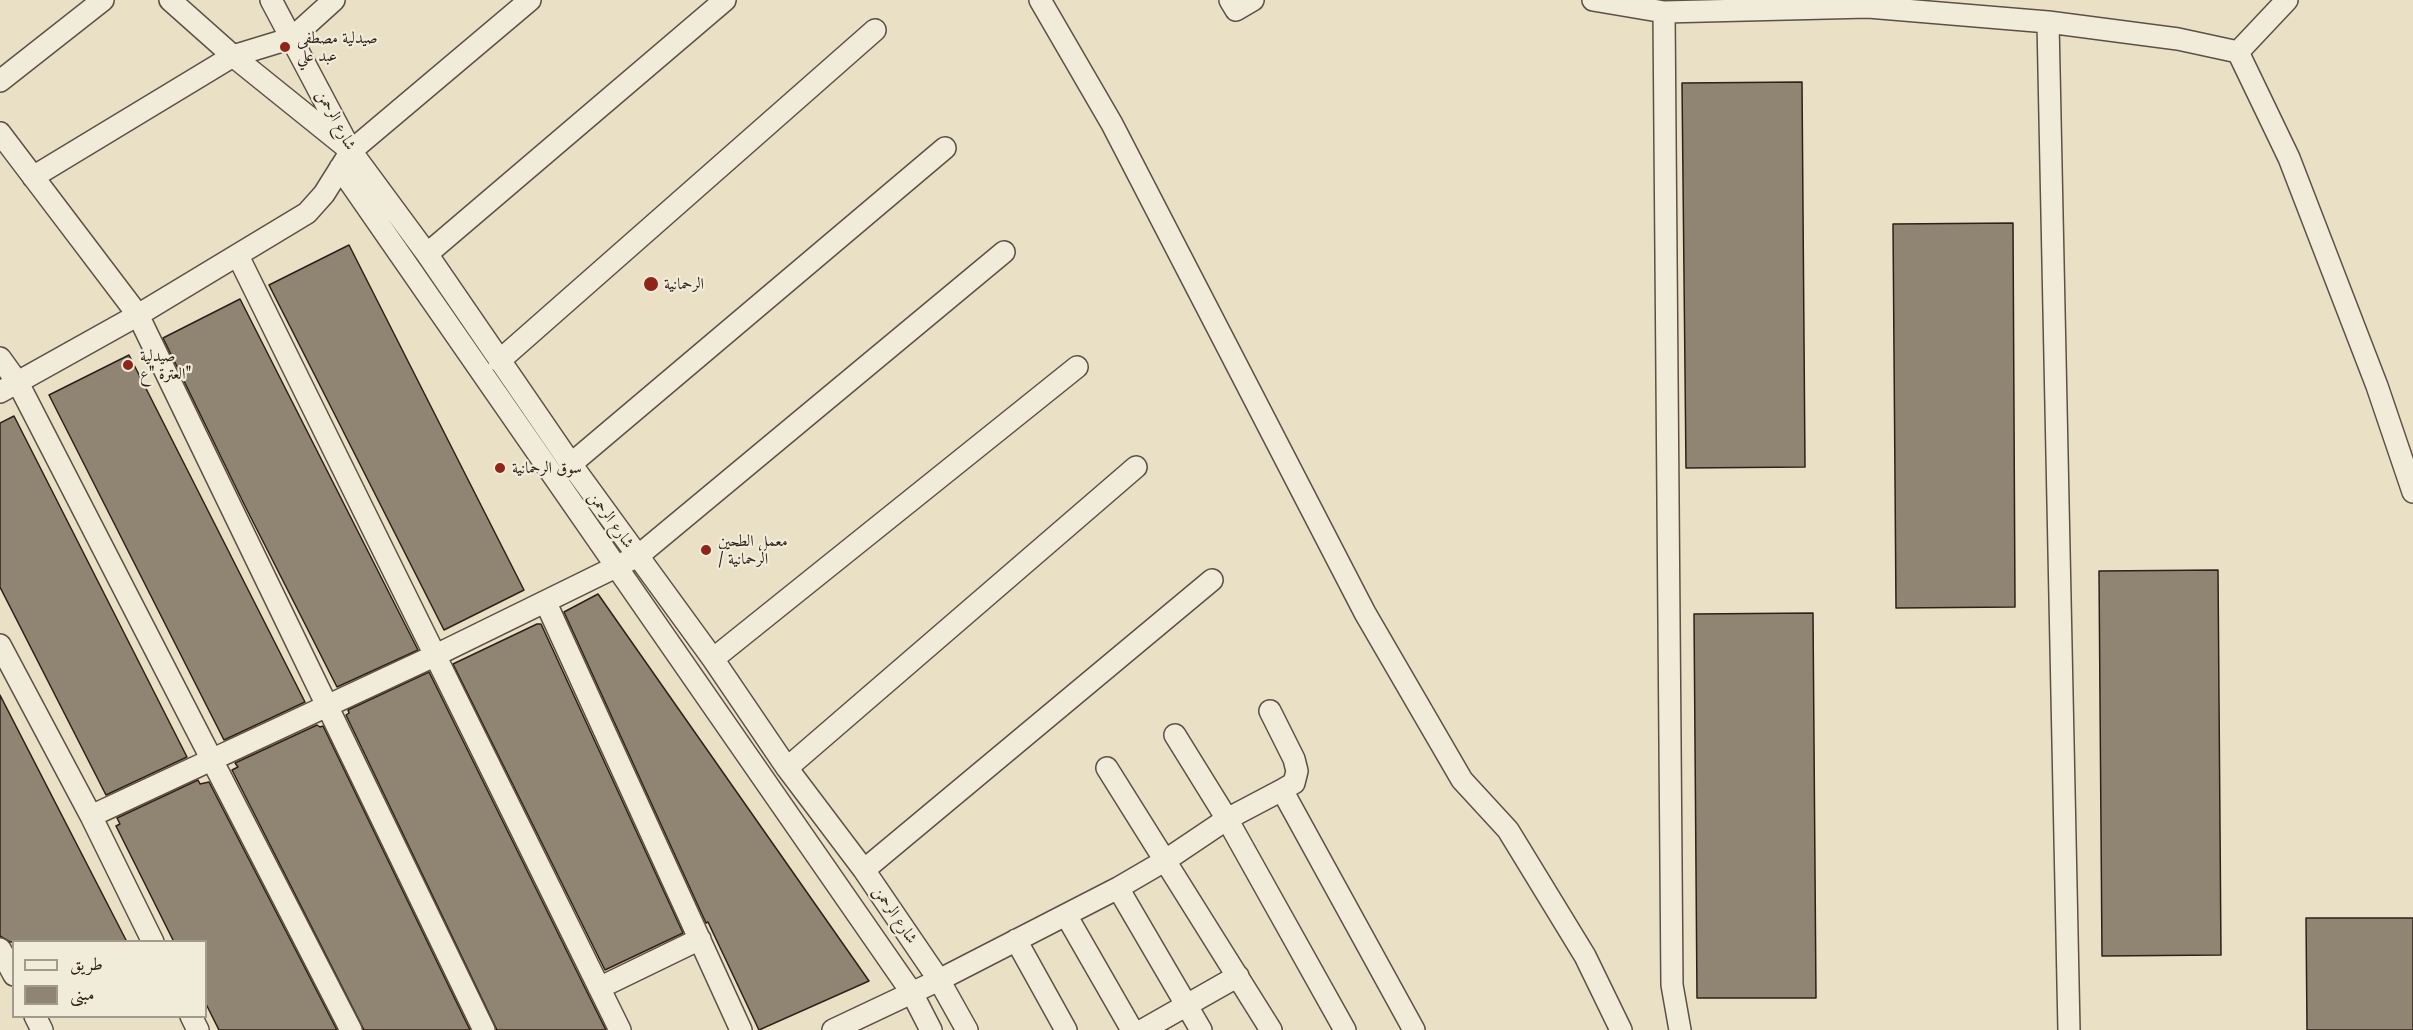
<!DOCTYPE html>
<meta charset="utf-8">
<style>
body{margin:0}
#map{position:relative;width:2413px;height:1030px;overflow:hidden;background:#e9e0c6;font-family:"Libre Caslon Text",Amiri,serif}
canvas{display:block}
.legend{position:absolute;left:12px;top:940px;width:195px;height:78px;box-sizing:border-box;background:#f1ebda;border:2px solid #a49a8c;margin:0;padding:8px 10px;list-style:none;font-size:18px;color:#302018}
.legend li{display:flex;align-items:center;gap:12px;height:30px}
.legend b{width:30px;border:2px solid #a49a8c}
</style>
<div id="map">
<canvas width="2413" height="1030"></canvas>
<ul class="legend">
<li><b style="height:8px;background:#f1ebda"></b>طريق</li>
<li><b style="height:16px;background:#908472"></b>مبنى</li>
</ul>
</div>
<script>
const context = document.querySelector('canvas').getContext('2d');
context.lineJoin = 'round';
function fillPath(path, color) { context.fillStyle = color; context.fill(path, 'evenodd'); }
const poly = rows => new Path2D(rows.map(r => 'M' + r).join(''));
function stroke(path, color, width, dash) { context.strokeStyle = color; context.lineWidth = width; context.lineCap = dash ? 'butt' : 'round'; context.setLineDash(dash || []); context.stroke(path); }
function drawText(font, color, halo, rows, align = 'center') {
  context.font = font + ' "Libre Caslon Text",Amiri,serif'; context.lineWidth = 4.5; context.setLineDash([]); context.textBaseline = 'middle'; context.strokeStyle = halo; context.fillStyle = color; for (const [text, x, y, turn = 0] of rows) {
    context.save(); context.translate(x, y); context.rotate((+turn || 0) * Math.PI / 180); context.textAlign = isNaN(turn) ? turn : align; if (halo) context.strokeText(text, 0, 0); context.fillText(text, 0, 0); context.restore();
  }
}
const building = poly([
 [1802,82,1805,467,1686,468,1682,83,1802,82],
 [2013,223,2015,607,1896,608,1893,224,2013,223],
 [349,245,524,590,444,630,269,285,349,245],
 [240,299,418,650,337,687,245,506,163,338,240,299],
 [129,355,305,702,224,740,49,395,129,355],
 [14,416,187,757,106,795,0,587,0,423,14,416],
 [2218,570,2221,955,2102,956,2099,571,2218,570],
 [598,594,869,981,759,1030,708,922,706,923,564,612,598,594],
 [1813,613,1816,998,1697,998,1694,614,1813,613],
 [537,624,541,624,683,933,605,970,453,664,537,624],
 [429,672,588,994,606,1030,497,1030,346,715,349,713,348,710,429,672],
 [0,695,127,942,10,942,0,936,0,695],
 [317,725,320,727,323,726,470,1030,364,1030,232,770,238,767,235,763,317,725],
 [198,780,200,784,209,782,337,1030,219,1030,206,1004,206,942,174,942,116,826,120,824,117,818,198,780],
 [2306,918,2413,918,2413,1030,2307,1030,2306,918]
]);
fillPath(building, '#908472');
stroke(building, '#302018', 1.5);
const minor = poly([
 [170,0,233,56,346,147],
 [271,0,351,151,427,254,571,464,713,659,787,768,864,870,939,980,967,1030],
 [1040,0,1112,124,1365,613,1462,780,1508,830,1585,956,1621,1030],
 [1230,0,1236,10,1253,0],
 [1593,0,1664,12,1868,7,2048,22,2178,39,2238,52,2289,158,2377,386,2413,492],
 [1664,12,1672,985,1680,1030],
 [2048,22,2069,1030],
 [2238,52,2287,0],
 [0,81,103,0],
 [0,133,138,315,484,1030],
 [340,168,912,993,931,1030],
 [33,177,233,56,292,38,334,0],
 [427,254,725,0],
 [238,256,620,1030],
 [0,358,18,383,351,1030],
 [499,361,875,30],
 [0,392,138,315,307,213,324,194,351,151,530,0],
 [571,464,945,148],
 [546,603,741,1030],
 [0,645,91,816,153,942],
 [713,659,1077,367],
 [1270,711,1294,759,1297,771,1294,783,1282,790],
 [1175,735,1227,819,1345,1030],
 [787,768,1136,467],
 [1107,768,1271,1030],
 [91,816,434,656,638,556,1004,252],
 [864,870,1212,580],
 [1118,888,1201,1030],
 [1066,915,1132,1030],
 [1016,940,1066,1030],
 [0,949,14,975],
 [599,988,700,939],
 [35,1016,42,1030],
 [191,1016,198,1030],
 [833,1030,939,980,1118,888,1166,860,1227,819,1282,790,1414,1030],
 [1143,1030,1238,976]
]);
stroke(minor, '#5e5044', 24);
stroke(minor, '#f1ebda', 21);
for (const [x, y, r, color] of [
 [285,47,6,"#8f2418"],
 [651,284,8,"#8f2418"],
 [128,365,6,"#8f2418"],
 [500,468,6,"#8f2418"],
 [706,550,6,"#8f2418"]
]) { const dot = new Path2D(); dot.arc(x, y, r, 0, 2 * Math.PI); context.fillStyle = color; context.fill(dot); stroke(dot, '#f1ebda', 2); }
drawText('16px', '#302018', '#f1ebda', [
 ["صيدلية مصطفى",297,38],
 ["عبد علي",297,56],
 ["الرحمانية",664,284],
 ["صيدلية",140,356],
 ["العترة \"ع\"",140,374],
 ["سوق الرحمانية",512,468],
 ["معمل الطحين",718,541],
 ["/ الرحمانية",718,559]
], 'left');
drawText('16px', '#302018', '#f1ebda', [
 ["شارع الرحمن",336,120,62],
 ["شارع الرحمن",611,520,54],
 ["شارع الرحمن",895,915,56]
]);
</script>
